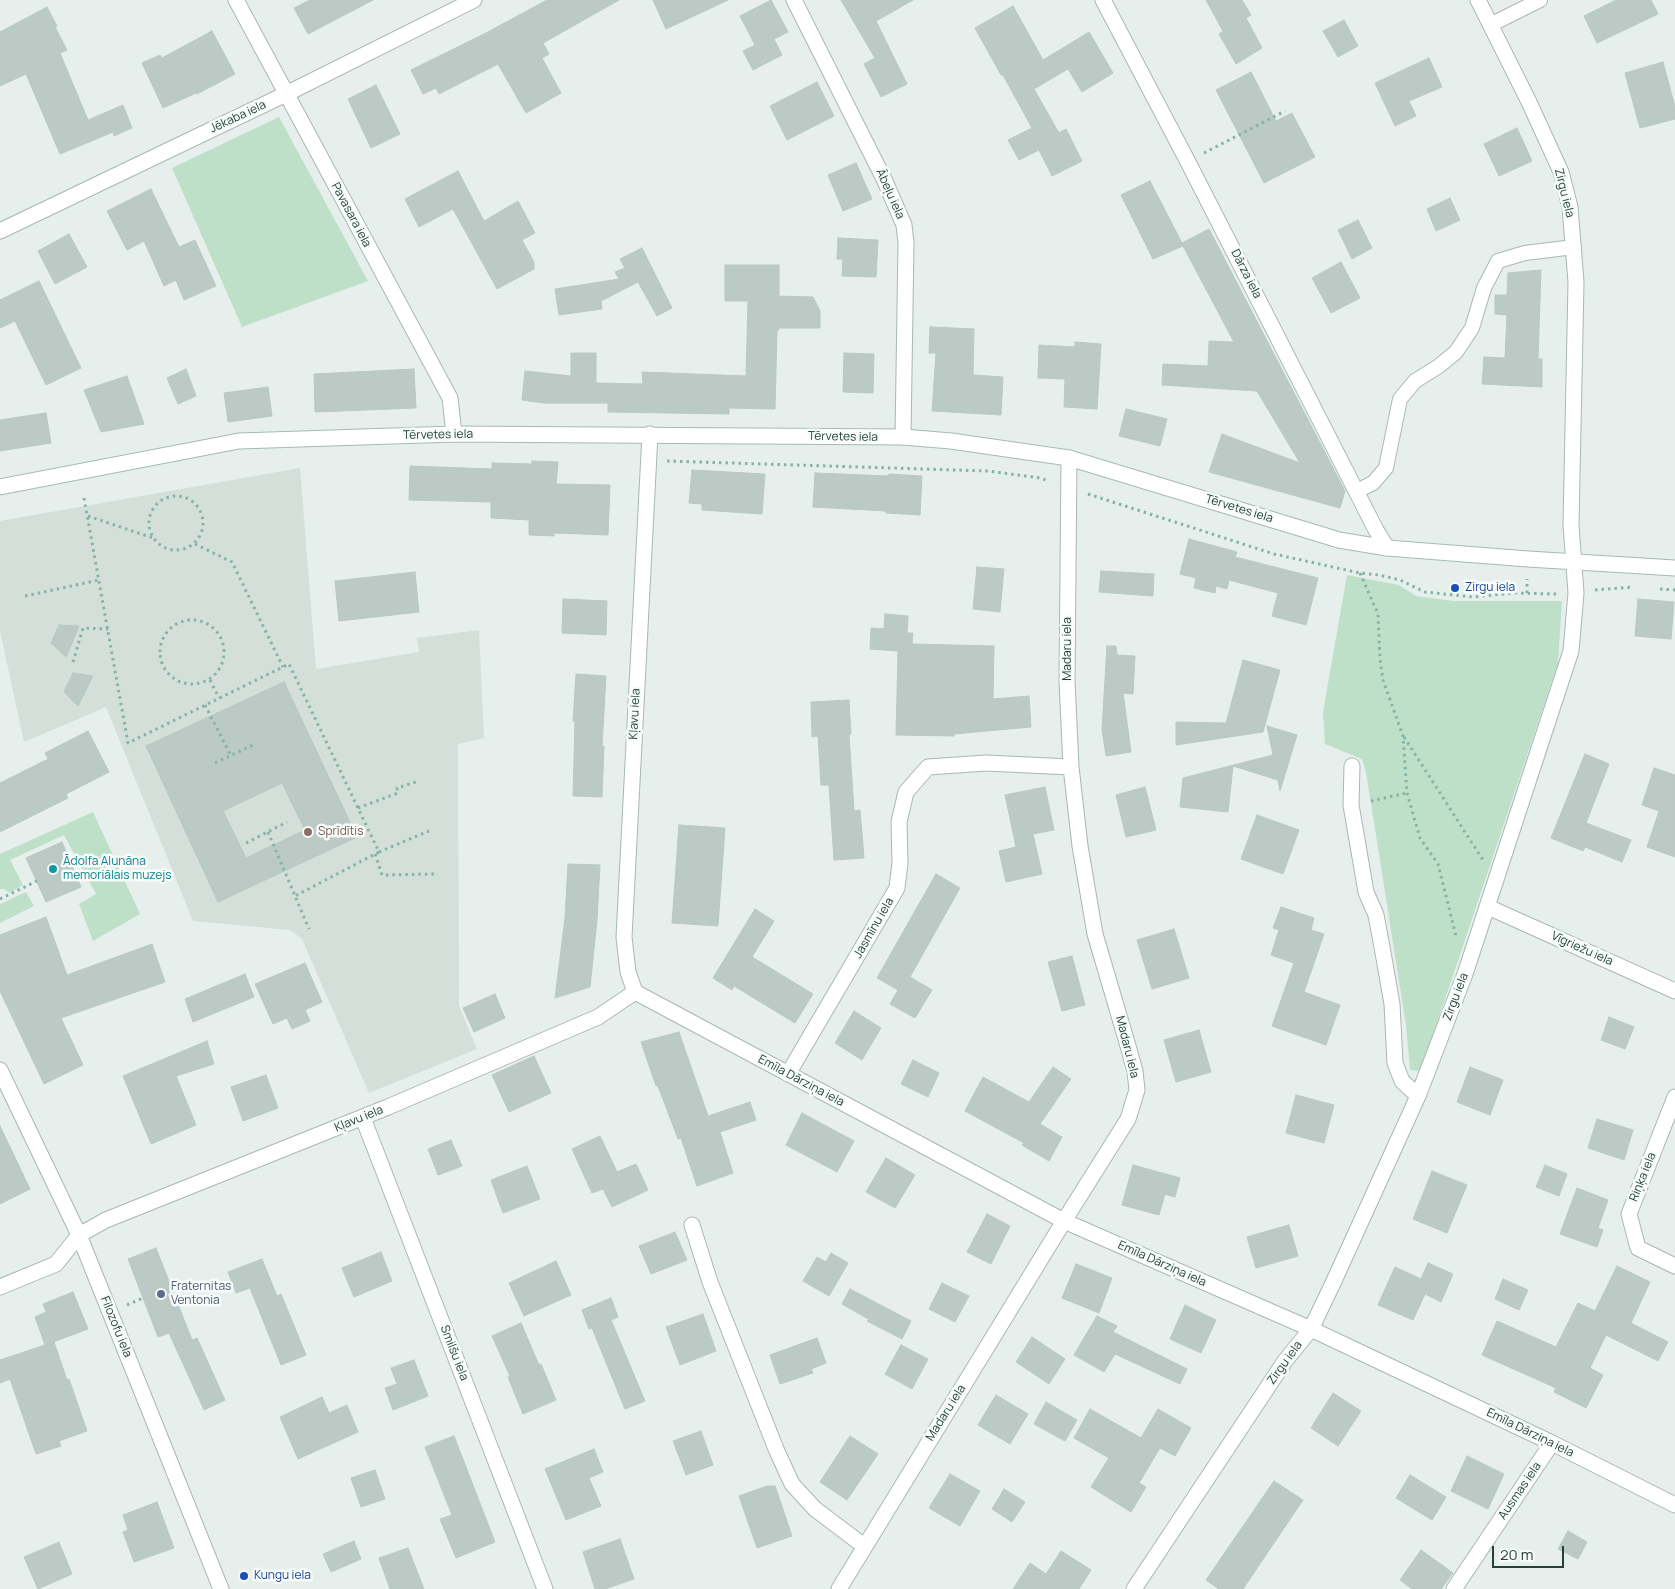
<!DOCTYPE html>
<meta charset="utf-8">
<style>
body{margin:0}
#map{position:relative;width:1675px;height:1589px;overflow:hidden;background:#e6efeb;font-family:Manrope,sans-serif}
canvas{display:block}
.scale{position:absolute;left:1492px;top:1546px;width:72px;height:22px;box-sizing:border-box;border:2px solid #24423a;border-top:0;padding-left:6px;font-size:15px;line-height:18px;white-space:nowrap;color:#24423a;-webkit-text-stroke:4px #f7fbf9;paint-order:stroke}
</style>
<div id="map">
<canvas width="1675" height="1589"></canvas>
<div class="scale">20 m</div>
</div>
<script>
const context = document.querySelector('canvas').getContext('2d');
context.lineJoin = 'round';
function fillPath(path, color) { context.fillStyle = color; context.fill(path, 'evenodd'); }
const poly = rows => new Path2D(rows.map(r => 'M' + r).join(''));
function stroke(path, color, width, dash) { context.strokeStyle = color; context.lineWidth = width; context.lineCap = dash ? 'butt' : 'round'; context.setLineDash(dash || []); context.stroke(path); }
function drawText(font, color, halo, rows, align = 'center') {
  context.font = font + ' Manrope,sans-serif'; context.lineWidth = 5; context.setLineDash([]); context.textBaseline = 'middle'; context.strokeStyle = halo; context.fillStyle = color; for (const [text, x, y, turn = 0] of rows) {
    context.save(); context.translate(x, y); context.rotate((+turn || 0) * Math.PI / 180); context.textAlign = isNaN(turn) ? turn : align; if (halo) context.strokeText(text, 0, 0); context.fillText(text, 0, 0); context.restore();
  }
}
fillPath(poly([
 [300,468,316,669,419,652,417,638,479,630,484,738,458,744,459,1006,477,1049,369,1093,302,939,290,930,193,921,106,707,24,742,0,631,0,521]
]), '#d4dfda');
fillPath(poly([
 [279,117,368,281,242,327,172,168],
 [1347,575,1399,585,1416,596,1454,601,1562,601,1558,663,1421,1071,1410,1070,1406,1025,1366,772,1362,759,1325,744,1323,712],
 [93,812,140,914,93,941,79,904,96,894,64,835,10,860,23,885,9,893,4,889,0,889,0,854],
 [26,892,34,906,0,923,0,904]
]), '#bfe0c8');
const building = poly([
 [310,0,373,0,308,34,294,8,310,0],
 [547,0,619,0,543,43,549,54,542,58,561,93,526,113,498,64,439,94,436,88,423,94,411,70,484,34,547,0],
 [653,0,728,0,666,29,653,0],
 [771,0,788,32,774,39,782,55,753,70,743,51,755,45,740,16,771,0],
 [841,0,913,0,876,21,907,84,881,97,864,64,875,58,841,0],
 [1206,0,1242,0,1251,15,1246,18,1262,48,1236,64,1219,34,1223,31,1206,0],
 [1616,0,1651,0,1658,14,1597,43,1584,16,1616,0],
 [1013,6,1043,60,1089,32,1113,73,1082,92,1068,69,1034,89,1059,133,1066,129,1082,161,1052,176,1039,150,1019,160,1008,140,1032,128,1003,75,1001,75,975,28,1013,6],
 [47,7,57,26,55,27,67,50,60,53,88,120,123,105,132,128,114,136,113,132,60,154,26,74,0,86,0,32,47,7],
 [1344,20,1358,46,1338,57,1323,31,1344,20],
 [212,31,235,74,197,94,196,93,163,108,142,63,160,55,162,58,212,31],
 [1429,58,1442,87,1409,101,1416,116,1395,126,1375,83,1429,58],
 [1663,62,1675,107,1675,119,1640,128,1625,73,1663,62],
 [1251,72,1276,121,1292,113,1315,157,1264,183,1216,90,1251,72],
 [817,82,834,116,787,140,770,106,817,82],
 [376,85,400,134,371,148,348,99,376,85],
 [1517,128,1532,161,1499,176,1484,144,1517,128],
 [856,163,872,199,843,211,828,175,856,163],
 [458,171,484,221,518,201,535,233,522,240,534,262,534,269,497,289,453,209,419,227,405,199,458,171],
 [1150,181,1182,243,1209,229,1345,491,1340,508,1209,472,1222,434,1300,463,1257,391,1162,385,1163,364,1208,366,1209,341,1234,342,1183,246,1153,259,1121,195,1150,181],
 [151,189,179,247,195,240,216,286,184,300,176,280,164,286,144,241,127,250,107,211,151,189],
 [1450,198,1460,220,1436,231,1427,209,1450,198],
 [1358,220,1372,248,1352,259,1338,230,1358,220],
 [69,234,87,267,55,284,38,251,69,234],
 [838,238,878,240,876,277,842,276,843,259,837,259,838,238],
 [642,248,672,308,657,316,638,282,601,301,602,309,559,315,555,289,619,279,615,272,625,268,620,259,642,248],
 [1341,262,1360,298,1331,313,1312,278,1341,262],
 [725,265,779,265,779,296,813,297,820,311,820,328,779,328,779,330,777,330,775,409,729,408,729,414,608,412,608,403,544,403,522,400,525,371,571,376,571,353,596,353,596,383,643,384,642,372,746,376,748,301,725,301,725,265],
 [1541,270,1538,359,1542,359,1542,387,1482,384,1484,357,1505,358,1507,315,1495,314,1495,295,1507,295,1508,273,1541,270],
 [39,281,81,368,46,385,15,321,0,328,0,300,39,281],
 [930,327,974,329,973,375,1003,377,1001,415,932,411,936,353,929,353,930,327],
 [1075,342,1101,344,1097,409,1064,407,1065,379,1038,378,1039,345,1075,347,1075,342],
 [844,353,874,354,873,393,843,392,844,353],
 [186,369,196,396,178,404,167,378,186,369],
 [414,369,416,408,315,412,314,374,414,369],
 [127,376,144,424,101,432,84,390,127,376],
 [268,387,272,416,228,422,224,393,268,387],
 [1126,409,1167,419,1160,446,1119,436,1126,409],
 [46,413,51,443,0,451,0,420,46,413],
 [532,461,558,462,556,484,610,485,608,535,554,533,554,536,529,535,529,520,491,518,491,502,409,500,410,466,492,469,492,463,532,464,532,461],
 [692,470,765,474,762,514,702,510,702,504,689,503,692,470],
 [815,473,888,476,889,474,922,476,920,515,886,513,886,511,813,507,815,473],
 [1189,539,1237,552,1235,557,1318,578,1306,625,1272,616,1278,593,1229,580,1227,589,1216,586,1215,593,1194,588,1196,578,1180,574,1189,539],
 [977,567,1004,569,1000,612,973,609,977,567],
 [1101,571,1154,574,1153,596,1099,592,1101,571],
 [415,572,419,612,339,621,335,581,415,572],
 [563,599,607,601,606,635,562,633,563,599],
 [1638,599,1674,602,1671,639,1635,636,1638,599],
 [885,614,908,616,907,633,913,633,912,644,994,646,993,699,1029,696,1031,727,954,734,954,736,896,735,898,651,870,649,871,628,884,629,885,614],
 [59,625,79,626,66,657,51,643,59,625],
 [1107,646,1116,646,1117,655,1135,656,1133,694,1123,693,1131,752,1106,756,1102,729,1107,646],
 [1243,660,1280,670,1263,732,1176,745,1176,722,1226,723,1243,660],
 [73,673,93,676,78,706,64,692,73,673],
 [576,674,606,676,602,746,604,746,602,797,573,796,575,721,573,721,576,674],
 [284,682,357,837,218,902,146,746,284,682],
 [282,783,305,830,246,858,223,811,282,783],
 [849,700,851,734,849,735,854,811,860,810,864,858,834,860,829,785,821,785,818,736,812,737,811,702,849,700],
 [1267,726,1297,735,1280,791,1278,780,1233,766,1228,812,1180,807,1183,778,1273,755,1267,726],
 [88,731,109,772,66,794,68,798,0,832,0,783,48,759,45,753,88,731],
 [1585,754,1609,764,1586,823,1631,840,1622,862,1585,847,1583,851,1551,838,1585,754],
 [1654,768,1675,775,1675,857,1647,847,1659,811,1642,805,1654,768],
 [1045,787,1054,830,1033,834,1042,874,1006,882,999,851,1016,847,1005,795,1045,787],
 [1145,787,1156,830,1126,837,1116,795,1145,787],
 [1257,815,1299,830,1283,874,1241,859,1257,815],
 [679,825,725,828,718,926,672,923,679,825],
 [62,842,81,887,46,902,26,858,62,842],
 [568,864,600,865,597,920,590,987,555,998,565,918,568,864],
 [936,874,960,888,910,977,932,990,915,1018,890,1004,898,990,877,978,936,874],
 [1281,907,1314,918,1311,930,1324,934,1304,992,1340,1005,1326,1045,1272,1026,1294,963,1271,955,1279,930,1273,928,1281,907],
 [755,909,774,921,752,957,813,994,795,1023,734,986,732,990,713,978,755,909],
 [46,917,67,975,152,944,165,982,61,1018,83,1065,44,1084,0,991,0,935,46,917],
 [1174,929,1189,978,1152,989,1137,940,1174,929],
 [1072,956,1085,1005,1062,1011,1048,962,1072,956],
 [305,963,322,1002,305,1010,310,1021,292,1029,287,1018,273,1024,255,984,305,963],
 [245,974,254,997,193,1022,185,999,245,974],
 [495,994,505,1018,474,1032,463,1008,495,994],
 [854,1011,881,1028,862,1060,835,1043,854,1011],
 [1609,1017,1634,1027,1625,1049,1601,1040,1609,1017],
 [1199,1030,1211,1072,1176,1082,1164,1040,1199,1030],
 [679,1032,708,1116,750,1102,756,1120,720,1132,733,1173,697,1186,681,1138,678,1139,658,1086,656,1086,641,1042,679,1032],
 [207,1041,214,1064,176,1076,196,1125,151,1144,123,1076,207,1041],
 [534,1056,551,1093,509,1112,492,1075,534,1056],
 [913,1060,939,1073,928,1097,901,1084,913,1060],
 [1053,1067,1071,1079,1040,1124,1062,1137,1049,1161,1022,1145,1024,1143,965,1111,983,1077,1029,1102,1053,1067],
 [1470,1067,1503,1080,1490,1115,1457,1102,1470,1067],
 [266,1075,278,1108,243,1121,231,1087,266,1075],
 [1296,1095,1334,1105,1324,1143,1286,1133,1296,1095],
 [802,1113,854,1141,837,1172,786,1145,802,1113],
 [1597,1119,1633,1130,1624,1160,1588,1148,1597,1119],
 [0,1126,30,1189,0,1204,0,1126],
 [600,1136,617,1172,636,1164,648,1190,612,1207,603,1189,592,1193,572,1149,600,1136],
 [451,1140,462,1166,438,1175,428,1149,451,1140],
 [886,1158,915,1175,895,1208,866,1192,886,1158],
 [1133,1165,1180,1178,1175,1197,1165,1194,1159,1215,1122,1205,1133,1165],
 [1545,1165,1567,1174,1559,1196,1536,1187,1545,1165],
 [527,1166,540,1199,503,1213,491,1180,527,1166],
 [1432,1171,1467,1185,1447,1233,1413,1219,1432,1171],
 [1577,1188,1608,1200,1598,1228,1603,1230,1597,1247,1560,1234,1577,1188],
 [987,1214,1010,1226,991,1264,967,1252,987,1214],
 [1289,1225,1298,1256,1256,1268,1247,1237,1289,1225],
 [675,1232,687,1260,651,1274,639,1246,675,1232],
 [156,1248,192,1340,197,1338,225,1400,204,1410,169,1333,158,1337,128,1259,156,1248],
 [381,1252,392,1281,354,1297,342,1268,381,1252],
 [831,1253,848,1263,829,1296,803,1281,817,1257,826,1262,831,1253],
 [262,1259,277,1296,281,1294,306,1355,281,1365,250,1288,236,1293,228,1272,262,1259],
 [556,1261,571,1295,524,1316,509,1283,556,1261],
 [1428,1263,1453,1274,1441,1302,1425,1294,1413,1320,1378,1305,1395,1267,1421,1279,1428,1263],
 [1076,1264,1112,1278,1099,1313,1062,1298,1076,1264],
 [1617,1266,1650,1282,1631,1323,1668,1342,1658,1361,1606,1335,1590,1368,1603,1375,1586,1408,1554,1392,1556,1388,1482,1355,1497,1321,1556,1347,1578,1303,1595,1311,1617,1266],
 [1503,1279,1528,1290,1519,1310,1495,1299,1503,1279],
 [942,1283,969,1296,955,1322,929,1309,942,1283],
 [850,1289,911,1321,902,1339,867,1321,870,1320,842,1304,850,1289],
 [73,1292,88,1329,45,1345,35,1317,46,1312,43,1304,73,1292],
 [611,1298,618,1317,611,1320,645,1401,625,1409,592,1328,589,1329,582,1310,611,1298],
 [1185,1305,1216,1320,1201,1353,1170,1339,1185,1305],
 [703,1314,716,1351,680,1365,666,1327,703,1314],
 [1097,1316,1117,1326,1113,1332,1187,1369,1180,1384,1115,1354,1104,1372,1074,1355,1097,1316],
 [521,1323,539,1365,541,1364,556,1400,523,1414,508,1377,510,1376,492,1336,521,1323],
 [1032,1337,1065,1359,1049,1384,1016,1362,1032,1337],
 [817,1338,826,1363,811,1369,813,1373,780,1384,770,1355,817,1338],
 [54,1342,67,1380,69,1379,87,1431,59,1441,61,1446,36,1454,10,1379,0,1383,0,1360,54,1342],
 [901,1345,928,1359,912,1389,885,1374,901,1345],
 [414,1360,428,1396,393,1410,385,1388,397,1384,391,1368,414,1360],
 [1333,1393,1361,1411,1338,1446,1311,1428,1333,1393],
 [996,1395,1028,1414,1010,1444,978,1425,996,1395],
 [322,1397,329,1413,347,1405,358,1432,298,1459,280,1417,322,1397],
 [1046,1402,1077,1420,1065,1441,1034,1424,1046,1402],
 [1090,1409,1141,1438,1158,1409,1191,1428,1175,1456,1160,1448,1139,1483,1146,1487,1131,1512,1091,1487,1109,1458,1074,1438,1090,1409],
 [701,1431,713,1465,686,1475,673,1441,701,1431],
 [454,1436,495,1542,456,1558,440,1519,452,1515,425,1447,454,1436],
 [850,1436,878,1454,847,1500,820,1482,850,1436],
 [594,1449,603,1472,589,1478,601,1506,566,1520,545,1469,594,1449],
 [1467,1456,1504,1474,1488,1509,1451,1491,1467,1456],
 [375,1470,385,1499,361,1507,351,1478,375,1470],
 [950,1474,980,1491,960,1526,929,1508,950,1474],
 [1410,1475,1446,1497,1432,1520,1396,1498,1410,1475],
 [1274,1481,1303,1500,1243,1589,1219,1589,1206,1580,1274,1481],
 [767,1486,775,1486,792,1536,757,1548,739,1496,767,1486],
 [1004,1489,1025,1502,1012,1522,992,1509,1004,1489],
 [157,1502,174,1548,134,1562,123,1532,128,1530,123,1515,157,1502],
 [1568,1531,1587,1542,1578,1559,1558,1549,1568,1531],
 [620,1539,634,1579,605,1589,595,1589,583,1552,620,1539],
 [354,1541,361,1559,331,1572,323,1554,354,1541],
 [59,1542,72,1574,38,1589,24,1557,59,1542],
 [408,1548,424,1589,390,1589,379,1558,408,1548],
 [1421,1550,1453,1573,1441,1589,1412,1589,1400,1580,1421,1550],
 [1061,1551,1091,1570,1079,1589,1013,1589,1030,1563,1046,1574,1061,1551]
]);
fillPath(building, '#bbcac4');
stroke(building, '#b8c9c2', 1);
const service = poly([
 [1490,25,1540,0],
 [1357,491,1373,483,1386,468,1400,399,1415,381,1439,366,1456,352,1472,328,1484,288,1498,261,1525,253,1574,247]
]);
const minor = poly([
 [236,0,450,398,454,434],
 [794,0,884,179,904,225,906,243,903,437],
 [1103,0,1188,162,1376,530,1387,548],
 [0,231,286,94,474,0],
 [650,434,624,937,628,972,635,992,1064,1221,1311,1329,1552,1443,1675,1505],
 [1352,766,1351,805,1366,892,1376,915,1382,947,1392,1004,1395,1063,1402,1081,1418,1096],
 [1488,907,1675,991],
 [788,1074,897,888,900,863,899,822,906,792,928,767,986,763,1071,767],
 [1675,1097,1629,1214,1638,1248,1675,1266],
 [363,1118,545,1589],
 [692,1225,710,1282,776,1449,792,1484,815,1509,864,1546],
 [0,1287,56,1264,79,1235,106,1220,388,1107,598,1017,635,992],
 [839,1589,1064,1221,1128,1119,1137,1090,1135,1071,1128,1046,1095,934,1080,846,1071,767,1067,681,1069,458],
 [1134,1589,1285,1361,1311,1329,1334,1281,1418,1096,1465,974,1571,651,1576,593,1571,525,1576,282,1570,207,1561,172,1529,102,1478,0],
 [1454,1589,1552,1443]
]);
const tertiary = poly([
 [0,1070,79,1235,221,1589]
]);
const secondary = poly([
 [0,487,239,441,454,434,903,437,951,441,1069,458,1339,540,1387,548,1528,559,1675,568]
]);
stroke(service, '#a8b8b2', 16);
stroke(minor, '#a8b8b2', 17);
stroke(tertiary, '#a8b8b2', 17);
stroke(secondary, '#a4bbb3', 17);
stroke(poly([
 [1204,153,1285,111],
 [667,461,988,471,1040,478,1049,481],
 [1088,494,1274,554,1360,573,1379,575,1400,580,1425,592,1473,597,1513,593,1557,594],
 '149 523a27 27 0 1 1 54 0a27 27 0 1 1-54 0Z',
 [84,498,128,743,289,664,379,852,295,896],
 [88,516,153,538],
 [195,544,232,562,283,667],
 [1360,573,1378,614,1380,659,1383,680,1403,736,1407,793,1420,838,1438,864,1456,936],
 [1660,589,1675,590],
 [1595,590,1634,587],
 [1527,593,1527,579],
 [25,596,99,580],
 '160 652a32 32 0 1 1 64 0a32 32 0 1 1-64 0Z',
 [73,662,83,628,108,629],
 [210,680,219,698],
 [205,705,231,756],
 [1404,737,1483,860],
 [215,763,253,745],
 [1371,801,1407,793],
 [358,808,398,793,397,788,416,782],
 [268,832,309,929],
 [246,843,287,822],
 [379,852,429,831],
 [375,854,382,875,438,874],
 [0,899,37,881],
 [127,1305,143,1298]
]), '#86b3a5', 3, [2.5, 4]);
stroke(service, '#fff', 14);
stroke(minor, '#fff', 15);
stroke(tertiary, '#fff', 15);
stroke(secondary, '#fff', 15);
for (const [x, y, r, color] of [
 [1455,588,5,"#1a4fb4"],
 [308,832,5,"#8d6e63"],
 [53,869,5,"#0f9aa8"],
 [161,1294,5,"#5c6f8a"],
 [244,1576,5,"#1a4fb4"]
]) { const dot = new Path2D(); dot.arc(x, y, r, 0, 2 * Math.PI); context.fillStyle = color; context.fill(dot); stroke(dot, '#f7fbf9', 2); }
drawText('12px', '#24423a', '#f7fbf9', [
 ["Jēkaba iela",238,117,-25],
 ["Zirgu iela",1564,193,76],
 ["Ābeļu iela",890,194,66],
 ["Pavasara iela",351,215,62],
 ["Dārza iela",1246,274,63],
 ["Tērvetes iela",438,435,-1],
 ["Tērvetes iela",843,437,1],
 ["Tērvetes iela",1239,509,17],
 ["Madaru iela",1068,649,-90],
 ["Kļavu iela",635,714,-87],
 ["Jasmīnu iela",874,928,-60],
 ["Vīgriežu iela",1582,949,24],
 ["Zirgu iela",1456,997,-69],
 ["Madaru iela",1127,1047,76],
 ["Emīla Dārziņa iela",801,1081,28],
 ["Kļavu iela",359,1119,-22],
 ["Riņķa iela",1643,1177,-68],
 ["Emīla Dārziņa iela",1162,1264,24],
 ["Filozofu iela",116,1327,68],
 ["Smilšu iela",454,1353,69],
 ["Zirgu iela",1285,1363,-54],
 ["Madaru iela",946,1413,-58],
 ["Emīla Dārziņa iela",1530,1433,26],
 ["Ausmas iela",1520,1491,-56]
]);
drawText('12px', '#164399', '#f7fbf9', [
 ["Zirgu iela",1465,588],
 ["Kungu iela",254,1576]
], 'left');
drawText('12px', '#785e54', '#f7fbf9', [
 ["Sprīdītis",318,832]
], 'left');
drawText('12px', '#0d838f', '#f7fbf9', [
 ["Ādolfa Alunāna",63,862],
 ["memoriālais muzejs",63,876]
], 'left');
drawText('12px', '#4e5e75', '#f7fbf9', [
 ["Fraternitas",171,1287],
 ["Ventonia",171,1301]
], 'left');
</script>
